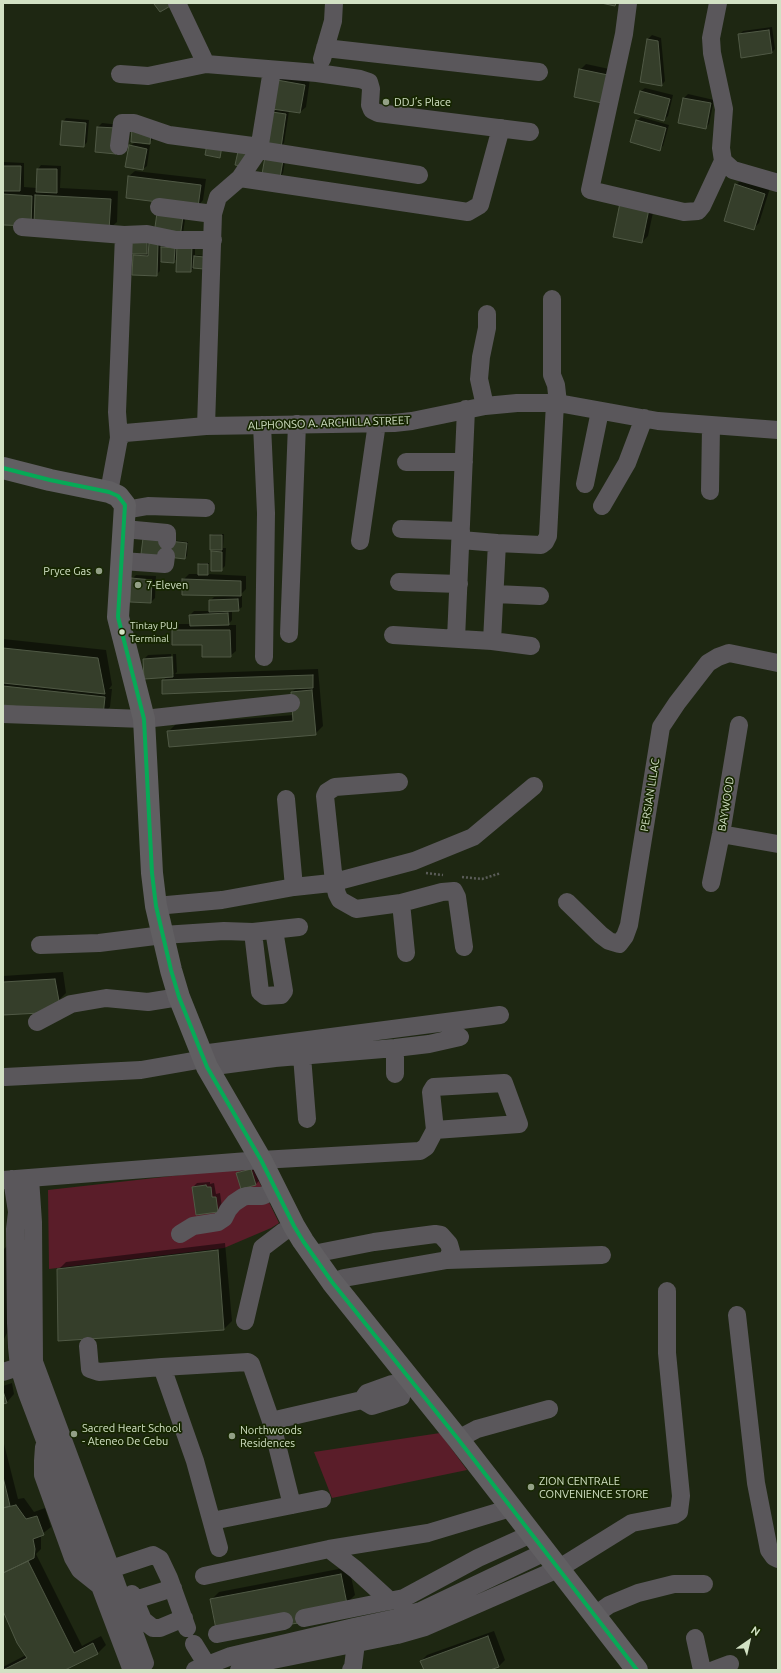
<!DOCTYPE html>
<meta charset="utf-8">
<style>
body{margin:0}
#map{position:relative;width:781px;height:1673px;overflow:hidden;background:#1e2712;font-family:Ubuntu,sans-serif}
canvas{display:block}
.frame{position:absolute;inset:0;border:4px solid #d2e1c4;pointer-events:none}
.north{position:absolute;left:729px;top:1621px;width:40px;height:40px;-webkit-text-stroke:3px #162600;paint-order:stroke;rotate:34deg;font-size:11px;font-weight:700;line-height:16px;text-align:center;color:#d2e1c4}
.north::after{content:'';display:block;margin:auto;width:14px;height:18px;background:#d2e1c4;clip-path:polygon(50% 0,100% 100%,50% 72%,0 100%)}
</style>
<div id="map">
<canvas width="781" height="1673"></canvas>
<div class="frame"></div>
<div class="north">N</div>
</div>
<script>
const context = document.querySelector('canvas').getContext('2d');
context.lineJoin = 'round';
function fillPath(path, color) { context.fillStyle = color; context.fill(path, 'evenodd'); }
const poly = rows => new Path2D(rows.map(r => 'M' + r).join(''));
function stroke(path, color, width, dash) { context.strokeStyle = color; context.lineWidth = width; context.lineCap = dash ? 'butt' : 'round'; context.setLineDash(dash || []); context.stroke(path); }
function drawText(font, color, halo, rows, align = 'center') {
  context.font = font + ' Ubuntu,sans-serif'; context.lineWidth = 3.5; context.setLineDash([]); context.textBaseline = 'middle'; context.strokeStyle = halo; context.fillStyle = color; for (const [text, x, y, turn = 0] of rows) {
    context.save(); context.translate(x, y); context.rotate((+turn || 0) * Math.PI / 180); context.textAlign = isNaN(turn) ? turn : align; if (halo) context.strokeText(text, 0, 0); context.fillText(text, 0, 0); context.restore();
  }
}
fillPath(poly([
 [252,1167,279,1223,271,1228,224,1248,49,1269,48,1190],
 [440,1433,467,1470,332,1498,314,1452]
]), '#5a1d29');
fillPath(poly([
 [772,27,775,49,772,52,739,35,743,31],
 [652,35,661,38,665,81,662,85,642,81,648,39],
 [586,64,614,70,608,96,580,70],
 [284,75,310,79,306,107,300,112,289,111,284,143,280,147,273,113,277,108,278,81],
 [645,88,673,95,668,116,664,120,641,91],
 [688,94,714,100,709,124,705,128,684,98],
 [641,117,669,125,663,146,659,149,637,120],
 [66,118,89,120,87,142,84,146,63,122],
 [102,123,121,125,119,149,98,127],
 [154,128,153,139,149,143,142,142,142,144,150,145,147,166,143,169,130,146],
 [269,153,286,156,283,173,280,177],
 [4,162,24,163,24,187,37,188,38,169,41,165,61,166,60,188,118,191,117,222,109,229,3,224],
 [135,171,206,179,203,200,198,206,129,176],
 [742,179,770,188,759,223,753,229,736,185],
 [627,198,655,203,648,236,642,242],
 [158,213,186,213,183,233],
 [132,239,161,240,161,249,166,244,195,241,195,256,196,255,205,256,191,271,178,258,173,262,160,261,160,271,156,275,134,256,137,253],
 [213,534,224,534,223,548,226,548,225,566,221,570,212,551,215,549,211,536],
 [145,537,188,542,187,556,185,558],
 [200,563,209,563,209,573,208,574,246,576,246,589,239,596,242,596,242,607,238,610,232,611,232,620,228,625,236,625,236,651,230,656,173,630,179,624,191,624,190,615,194,611,210,611,210,601,214,597,225,596,225,595,183,580,189,574,199,574,199,564],
 [136,575,156,576,155,598,151,602,132,579],
 [3,639,106,650,112,685,109,689,112,689,110,707,102,715,3,704],
 [171,654,172,674,174,674,173,654,176,654,177,672,175,674,318,669,323,726,315,734,168,732,176,724,294,715,292,692,296,688,163,680,167,677,145,678,144,659,148,655],
 [63,972,66,993,58,1001,3,1014,3,976],
 [255,1166,260,1180,256,1184,242,1188,237,1174,241,1170],
 [210,1182,210,1184,214,1183,216,1194,220,1193,222,1207,218,1211,193,1187,197,1183],
 [225,1243,232,1321,224,1329,59,1340,58,1270,66,1262],
 [9,1244,9,1329,3,1341,3,1250],
 [12,1383,14,1394,7,1402,3,1403,3,1386],
 [3,1440,18,1499,24,1498,34,1512,45,1508,51,1527,41,1535,41,1549,36,1554,82,1646,101,1636,106,1645,98,1653,63,1670,3,1670,3,1667,26,1655,3,1607],
 [349,1567,355,1595,347,1603,211,1600,219,1592],
 [494,1631,505,1660,499,1666,487,1670,425,1670,421,1661,427,1655]
]), '#0007');
const building = poly([
 [156,3,170,3,172,5,160,12,154,4,156,3],
 [601,3,616,3,615,6,601,3],
 [769,30,772,53,741,58,738,34,769,30],
 [647,39,658,41,662,86,640,82,647,39],
 [579,69,608,75,602,103,574,97,579,69],
 [277,80,305,85,300,113,272,109,277,80],
 [640,91,670,99,664,121,634,113,640,91],
 [683,98,711,103,706,129,678,123,683,98],
 [272,112,286,114,281,148,267,146,272,112],
 [636,120,666,128,660,151,630,142,636,120],
 [62,121,86,123,84,147,60,145,62,121],
 [97,127,117,128,116,154,95,152,97,127],
 [132,129,151,132,150,144,131,142,132,129],
 [207,144,222,146,220,158,205,155,207,144],
 [129,145,147,149,143,170,125,167,129,145],
 [239,147,249,149,246,167,235,165,239,147],
 [265,157,283,160,280,178,262,174,265,157],
 [3,166,21,166,20,191,3,191,3,166],
 [37,169,57,169,57,193,36,192,37,169],
 [128,176,201,185,198,207,126,198,128,176],
 [735,184,765,194,754,230,724,221,735,184],
 [3,194,32,196,31,226,3,225,3,194],
 [35,195,111,199,109,230,34,226,35,195],
 [620,203,649,209,642,243,613,237,620,203],
 [157,213,183,216,180,238,154,234,157,213],
 [132,239,147,240,147,254,131,254,132,239],
 [149,243,158,243,157,276,132,275,133,255,148,256,149,243],
 [177,244,192,245,191,272,176,272,177,244],
 [161,247,175,248,174,263,161,262,161,247],
 [194,256,204,257,204,269,193,268,194,256],
 [210,535,222,535,222,550,210,550,210,535],
 [143,538,187,543,185,559,141,554,143,538],
 [211,551,222,552,222,571,211,571,211,551],
 [198,564,208,564,208,575,198,575,198,564],
 [131,578,152,580,151,603,130,602,131,578],
 [182,579,241,581,241,596,182,595,182,579],
 [238,599,239,611,209,612,209,600,238,599],
 [228,613,229,625,190,626,189,615,228,613],
 [172,630,230,630,231,657,202,657,202,645,172,645,172,630],
 [3,648,98,658,105,694,3,683,3,648],
 [172,657,173,677,144,679,143,659,172,657],
 [313,675,313,688,162,694,162,680,313,675],
 [3,686,105,697,103,716,3,705,3,686],
 [312,690,316,735,169,747,167,731,293,721,291,692,312,690],
 [55,979,59,1001,40,1013,3,1015,3,982,55,979],
 [251,1169,256,1185,241,1189,236,1173,251,1169],
 [206,1185,207,1187,211,1187,212,1197,216,1197,218,1212,196,1215,192,1187,206,1185],
 [218,1250,224,1330,58,1341,57,1269,218,1250],
 [3,1391,7,1403,3,1404,3,1391],
 [3,1477,10,1506,3,1508,3,1477],
 [16,1505,26,1519,37,1516,44,1535,33,1539,35,1549,34,1558,3,1573,3,1508,16,1505],
 [28,1561,74,1653,93,1643,98,1654,65,1670,3,1670,27,1658,17,1643,3,1611,3,1573,28,1561],
 [341,1574,347,1604,305,1622,285,1625,216,1629,210,1599,341,1574],
 [488,1636,499,1667,490,1670,424,1670,420,1661,488,1636]
]);
fillPath(building, '#353e2a');
stroke(building, '#505945', 1);
stroke(poly([
 [426,873,443,875],
 [462,877,482,879,501,873]
]), '#5a5c58', 2.5, [2, 2]);
stroke(poly([
 [177,3,206,64,317,73,360,79,369,82,371,89,370,105,372,110,378,113,530,132],
 [628,3,624,34,590,190,684,212,698,211,702,206,723,161,721,148,724,109,712,53,711,38,718,3],
 [325,48,539,72],
 [322,59,333,21,334,3],
 [120,74,148,76,206,64],
 [119,146,122,123,134,123,169,135,260,147],
 [259,150,419,175],
 [723,161,733,170,778,183],
 [240,178,468,212,480,205,501,128],
 [159,207,213,214],
 [22,227,124,235,147,234,176,240,213,240],
 [552,299,552,375,556,385,558,403],
 [485,406,479,379,481,357,487,328,487,314],
 [262,425,266,513,264,657],
 [206,426,213,214,218,197,240,178,259,150,272,70],
 [119,438,125,433,206,426,394,423,412,421,485,406,517,403,558,403,658,421,778,430],
 [406,462,464,462],
 [585,484,600,411],
 [710,491,711,426],
 [109,492,119,438,117,412,124,235],
 [602,506,627,463,644,418],
 [125,510,148,506,206,508],
 [124,529,167,533,167,541],
 [401,529,461,531],
 [461,540,497,543],
 [360,541,377,423],
 [122,561,165,564,166,556],
 [399,582,459,584],
 [495,594,540,596],
 [289,634,297,424],
 [393,635,492,641,531,646],
 [456,639,466,409],
 [492,641,497,543,541,545,545,542,548,536,555,403],
 [3,714,144,719,291,703],
 [399,782,335,787,327,792,325,796,334,882,337,894,340,900,356,909,401,903,442,892,454,891,457,897,464,947],
 [286,799,294,887],
 [721,834,778,844],
 [711,883,721,834,739,725],
 [567,902,601,935,609,941,619,944,625,936,629,925,661,727,677,703,708,663,718,657,729,653,778,663],
 [401,903,406,953],
 [156,906,222,900,294,887,331,883,414,861,473,837,534,786],
 [253,932,260,992,265,996,281,995,284,991,274,930],
 [40,945,99,943,163,935,224,931,253,932,299,927],
 [37,1022,71,1004,106,998,148,1002,179,997],
 [201,1054,500,1015],
 [302,1056,307,1119],
 [207,1067,275,1058,395,1048,429,1044,460,1037],
 [395,1074,395,1048],
 [5,1077,141,1070,204,1059],
 [30,1178,33,1222,34,1362,111,1569,145,1663],
 [12,1179,17,1212,15,1229,16,1323,17,1347,19,1367,27,1393,131,1668],
 [3,1180,261,1160,420,1151,426,1147,435,1130,431,1092,434,1087,504,1083,519,1124,435,1130],
 [180,1234,193,1226,218,1222,224,1218,228,1210,234,1203,243,1197,247,1196,262,1196,276,1190],
 [313,1254,374,1242,435,1234,441,1235,449,1244,451,1251,447,1260],
 [332,1282,344,1278,447,1260,602,1255],
 [737,1315,756,1483,769,1550,774,1557,778,1559],
 [245,1321,262,1248,283,1232,294,1226],
 [88,1346,90,1369,99,1372,162,1367,248,1362,251,1364,271,1421,292,1505],
 [162,1367,195,1461,219,1548],
 [3,1372,31,1363],
 [362,1400,372,1406,401,1397,402,1389],
 [271,1421,362,1400,367,1393,392,1384,402,1389,415,1385],
 [458,1439,477,1429,549,1409],
 [44,1447,43,1461,43,1475,73,1558,80,1570,100,1586],
 [212,1521,322,1499],
 [329,1549,355,1569,390,1601],
 [111,1569,153,1555,160,1559,169,1578,187,1628],
 [204,1576,329,1549,428,1533,511,1508],
 [132,1594,143,1620,153,1628,160,1628,184,1618],
 [135,1600,173,1588],
 [595,1615,609,1605,638,1593,674,1584,704,1584],
 [304,1618,404,1598,478,1558,531,1534],
 [217,1634,284,1621],
 [695,1638,702,1670],
 [194,1644,210,1670],
 [195,1670,231,1656,354,1627,396,1618,421,1611,545,1552],
 [239,1670,253,1664,397,1635,425,1627,558,1569,632,1523,674,1515,679,1512,681,1496,667,1353,667,1291],
 [351,1670,353,1667,356,1643,354,1631],
 [714,1670,730,1664]
]), '#5a575b', 18);
stroke(poly([
 [3,468,50,480,109,492,118,496,125,505,118,617,144,719,152,873,156,906,171,970,179,997,207,1067,261,1160,294,1226,303,1241,332,1282,458,1439,637,1670]
]), '#615f62', 22);
stroke(poly([
 [3,468,50,480,109,492,118,496,125,505,118,617,144,719,152,873,156,906,171,970,179,997,207,1067,261,1160,294,1226,303,1241,332,1282,458,1439,637,1670]
]), '#06aa56', 4);
for (const [x, y, r, color] of [
 [386,102,4,"#93a086"],
 [99,571,4,"#93a086"],
 [138,585,4,"#93a086"],
 [122,632,3.5,"#d2e1c4"],
 [74,1434,4,"#93a086"],
 [232,1436,4,"#93a086"],
 [531,1487,4,"#93a086"]
]) { const dot = new Path2D(); dot.arc(x, y, r, 0, 2 * Math.PI); context.fillStyle = color; context.fill(dot); stroke(dot, '#162600', 1.5); }
drawText('10px', '#d2e1c4', '#162600', [
 ["Tintay PUJ",130,626],
 ["Terminal",130,639]
], 'left');
drawText('11px', '#d2e1c4', '#162600', [
 ["DDJ’s Place",394,102],
 ["Pryce Gas",91,571,"right"],
 ["7-Eleven",146,585],
 ["Sacred Heart School",82,1428],
 ["- Ateneo De Cebu",82,1441],
 ["Northwoods",240,1430],
 ["Residences",240,1443],
 ["ZION CENTRALE",539,1481],
 ["CONVENIENCE STORE",539,1494]
], 'left');
drawText('11px', '#d2e1c4', '#162600', [
 ["ALPHONSO A. ARCHILLA STREET",329,423,-2],
 ["PERSIAN LILAC",650,795,-81],
 ["BAYWOOD",726,804,-81]
]);
</script>
